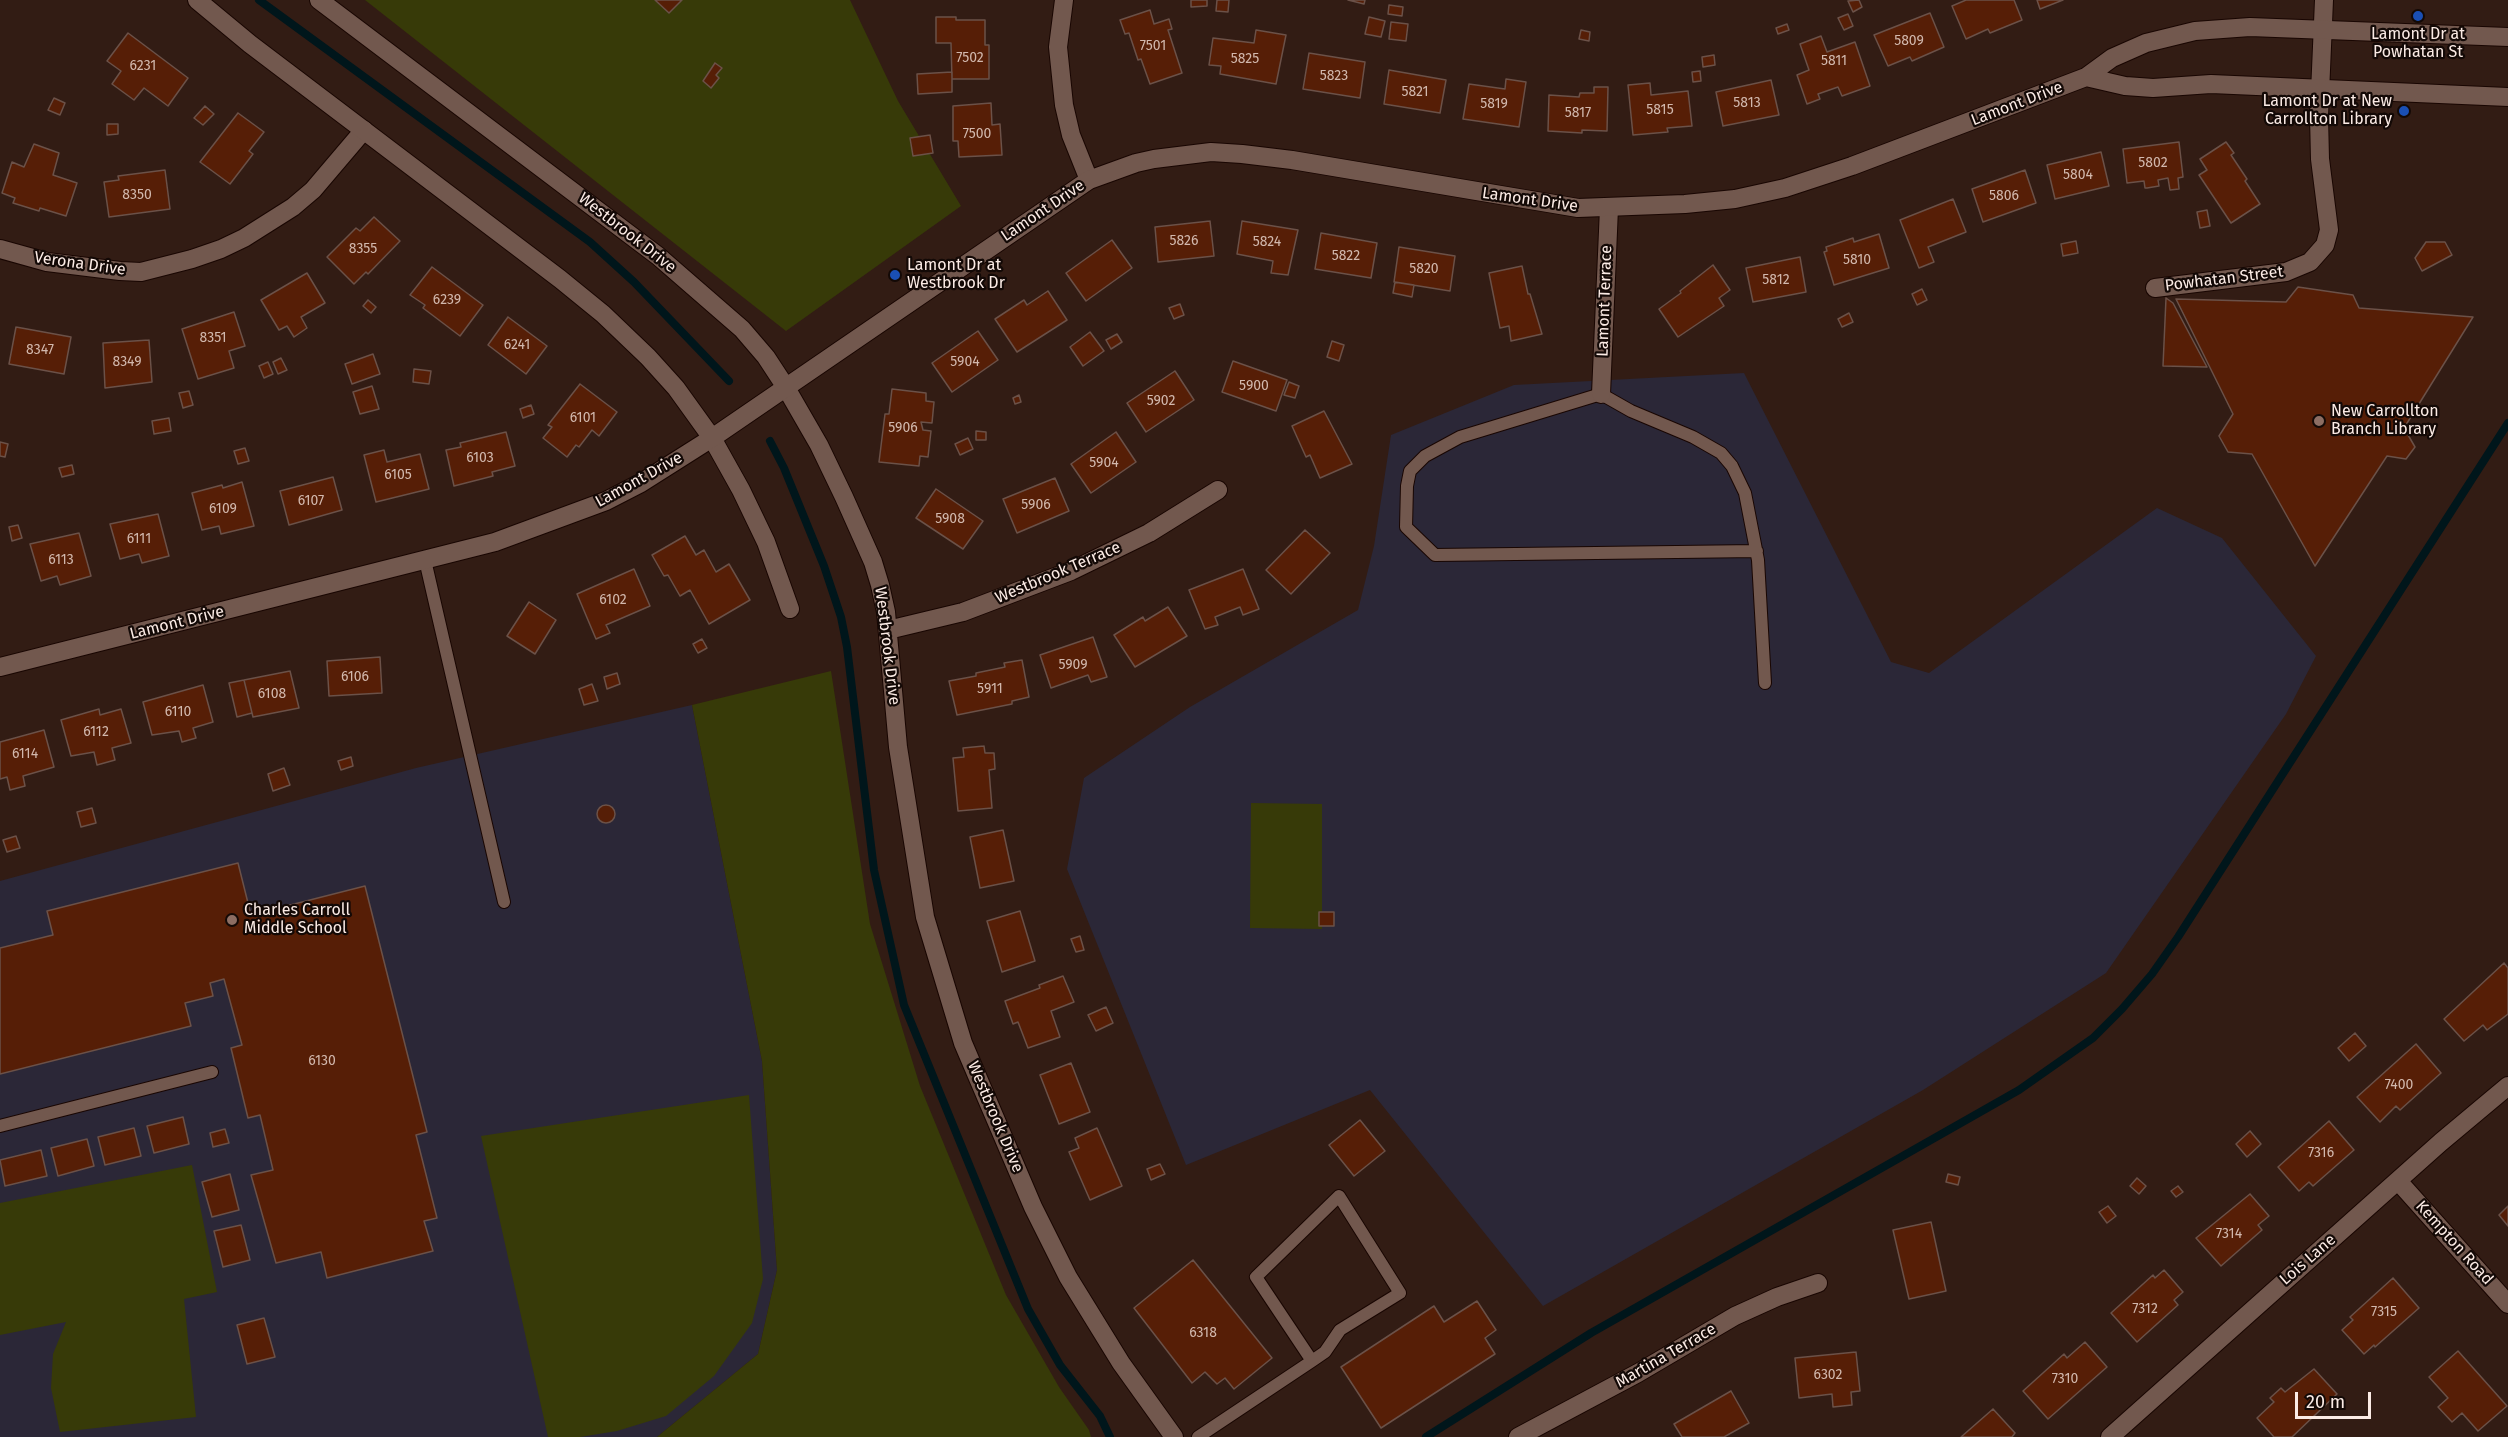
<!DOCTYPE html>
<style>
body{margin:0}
#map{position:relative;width:2508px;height:1437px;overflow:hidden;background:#321c14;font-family:"Fira Sans",sans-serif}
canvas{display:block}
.scale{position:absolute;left:2295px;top:1392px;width:76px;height:27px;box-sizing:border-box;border:3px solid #fbebe5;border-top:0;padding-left:8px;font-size:18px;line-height:21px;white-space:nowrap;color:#fbebe5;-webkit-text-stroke:4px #130906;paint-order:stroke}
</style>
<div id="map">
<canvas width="2508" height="1437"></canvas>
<div class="scale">20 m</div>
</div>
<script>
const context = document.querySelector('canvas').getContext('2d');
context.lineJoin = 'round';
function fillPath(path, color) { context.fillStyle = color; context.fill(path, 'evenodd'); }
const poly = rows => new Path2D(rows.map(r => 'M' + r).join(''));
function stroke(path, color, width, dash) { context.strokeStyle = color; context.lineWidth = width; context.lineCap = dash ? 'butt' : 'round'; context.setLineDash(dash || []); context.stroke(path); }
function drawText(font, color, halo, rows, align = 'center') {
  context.font = font + ' "Fira Sans",sans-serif'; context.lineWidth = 4.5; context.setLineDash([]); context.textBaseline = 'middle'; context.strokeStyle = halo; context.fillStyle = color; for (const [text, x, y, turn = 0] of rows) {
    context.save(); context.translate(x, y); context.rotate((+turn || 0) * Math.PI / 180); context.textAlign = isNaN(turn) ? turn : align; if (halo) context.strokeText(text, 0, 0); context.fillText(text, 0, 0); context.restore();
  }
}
fillPath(poly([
 [1744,373,1891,662,1929,673,2157,508,2222,538,2316,656,2286,714,2106,973,1923,1090,1543,1306,1370,1090,1186,1165,1067,869,1084,778,1190,707,1358,610,1374,546,1391,435,1514,385],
 [692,705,762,1061,777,1270,758,1354,657,1437,0,1437,0,881,416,768]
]), '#2b2737');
fillPath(poly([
 [365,0,850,0,898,101,961,206,786,331],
 [831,671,870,924,920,1086,1006,1295,1059,1387,1089,1430,1091,1437,657,1437,758,1354,777,1270,762,1061,692,705],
 [1251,803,1322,804,1322,929,1250,928],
 [749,1095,763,1279,752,1323,714,1376,666,1416,617,1431,580,1437,548,1437,481,1136],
 [192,1165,217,1292,184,1299,196,1417,60,1432,51,1388,53,1354,66,1322,0,1335,0,1203]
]), '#373a08');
stroke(poly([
 [259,0,590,242,634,282,729,381],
 [770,441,784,468,824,566,841,617,847,647,874,870,904,1005,1028,1309,1060,1365,1100,1416,1110,1437],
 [1426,1437,1591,1333,2019,1090,2093,1038,2122,1009,2152,974,2178,937,2508,423]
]), '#00161b', 8);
const building = poly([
 [655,0,682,0,669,13,655,0],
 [1191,0,1207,0,1207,6,1191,7,1191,0],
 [1217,0,1229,0,1228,12,1216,11,1217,0],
 [1348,0,1365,0,1364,4,1348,0],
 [1859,0,1862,7,1853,12,1848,1,1859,0],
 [1966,0,2014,0,2022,20,1990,33,1988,29,1966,39,1952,6,1966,0],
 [2037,0,2063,0,2040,9,2037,0],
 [1389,5,1403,7,1402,16,1388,14,1389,5],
 [1150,10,1154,24,1169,19,1172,29,1168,30,1182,73,1150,84,1141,59,1138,60,1129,33,1125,34,1120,20,1150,10],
 [1930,13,1944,47,1912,61,1910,57,1888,66,1874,35,1930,13],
 [1848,14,1853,26,1844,30,1838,18,1848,14],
 [936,17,956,17,956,20,985,20,985,45,989,45,989,79,952,79,951,43,936,43,936,17],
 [1369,17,1385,21,1381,37,1365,34,1369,17],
 [1391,22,1408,24,1406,41,1389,39,1391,22],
 [1787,24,1789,30,1778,34,1776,28,1787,24],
 [1256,30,1286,35,1276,84,1220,74,1221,66,1209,65,1213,38,1254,43,1256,30],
 [1581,30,1590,32,1589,41,1579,39,1581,30],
 [128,33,188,78,168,106,144,88,134,100,112,84,121,71,107,61,128,33],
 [1821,36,1827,52,1855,42,1870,86,1842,96,1838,87,1818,94,1820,99,1807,104,1797,75,1809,70,1800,44,1821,36],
 [1309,53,1365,62,1360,98,1303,89,1309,53],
 [1714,55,1715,65,1703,67,1702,57,1714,55],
 [715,63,722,68,716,75,719,78,711,88,703,81,715,63],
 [1389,70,1446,80,1440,113,1384,104,1389,70],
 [1700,71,1701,81,1693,82,1692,72,1700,71],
 [952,72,952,92,918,94,917,74,952,72],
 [1506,79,1526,82,1519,127,1463,119,1469,84,1505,89,1506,79],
 [1771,80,1779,115,1723,126,1716,92,1771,80],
 [1650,83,1651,95,1688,91,1692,126,1667,128,1668,132,1633,135,1628,85,1650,83],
 [1594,87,1608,87,1607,131,1582,130,1582,133,1548,131,1549,95,1579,97,1580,93,1594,93,1594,87],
 [54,98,65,103,60,115,48,110,54,98],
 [991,103,992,125,1000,124,1002,155,959,157,958,141,953,141,953,106,991,103],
 [205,106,214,114,203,125,194,118,205,106],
 [238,113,264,132,249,151,253,154,230,184,200,162,238,113],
 [107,124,118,124,118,134,107,135,107,124],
 [930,135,933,153,913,156,910,138,930,135],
 [2179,142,2183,177,2178,178,2179,189,2170,190,2168,178,2158,180,2159,186,2147,188,2145,188,2144,181,2127,183,2123,149,2179,142],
 [2226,142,2234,153,2231,155,2247,179,2245,181,2260,204,2231,223,2199,175,2207,170,2200,159,2226,142],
 [34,144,59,153,53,175,77,183,66,216,40,208,39,211,13,203,15,198,2,193,12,162,24,167,34,144],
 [2101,152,2109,186,2055,199,2047,165,2101,152],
 [165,170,170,209,109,217,104,182,119,180,118,176,165,170],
 [2025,170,2036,203,1983,222,1972,189,2025,170],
 [1953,199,1966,232,1928,247,1934,262,1919,268,1900,220,1953,199],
 [2207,210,2210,226,2200,228,2197,212,2207,210],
 [374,217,400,241,368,274,366,272,354,284,327,257,356,228,360,231,374,217],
 [1210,221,1214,256,1158,262,1155,227,1210,221],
 [1242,221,1298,230,1288,275,1271,273,1273,261,1237,254,1242,221],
 [1321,233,1377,243,1371,278,1315,269,1321,233],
 [1879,234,1889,268,1834,285,1824,252,1827,251,1826,247,1853,238,1854,242,1879,234],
 [1112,240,1132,268,1086,301,1066,273,1112,240],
 [2076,241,2078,253,2063,256,2061,244,2076,241],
 [2426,242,2445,242,2452,255,2422,271,2415,258,2426,242],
 [1399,247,1455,256,1450,291,1394,282,1399,247],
 [1800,257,1806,292,1753,302,1746,268,1800,257],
 [1713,265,1730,290,1719,298,1724,306,1678,337,1659,309,1681,293,1680,291,1713,265],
 [1522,266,1528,294,1530,294,1542,334,1511,341,1509,326,1500,328,1489,273,1522,266],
 [432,267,483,305,460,336,423,308,425,305,410,295,432,267],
 [307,273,325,303,301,317,307,328,294,337,287,326,279,330,261,300,307,273],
 [1395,282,1414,285,1412,297,1393,293,1395,282],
 [2298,287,2353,295,2359,308,2473,317,2404,428,2415,447,2406,459,2387,456,2315,566,2252,454,2228,452,2219,436,2233,414,2176,299,2286,302,2298,287],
 [1922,289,1927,300,1917,305,1912,294,1922,289],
 [1048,291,1067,320,1017,352,995,319,1024,300,1027,305,1048,291],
 [2166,298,2173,303,2207,367,2163,366,2166,298],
 [368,300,376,307,371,313,363,306,368,300],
 [1180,304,1184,315,1174,319,1169,308,1180,304],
 [234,312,245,346,229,351,234,368,198,379,182,329,234,312],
 [1849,313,1853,322,1842,327,1838,319,1849,313],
 [508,317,547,346,526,374,488,345,508,317],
 [16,327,71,337,64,374,9,364,16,327],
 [978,331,998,360,952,392,932,363,978,331],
 [1090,332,1104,351,1083,366,1070,347,1090,332],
 [1117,334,1122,342,1111,349,1106,340,1117,334],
 [149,340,152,382,105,388,103,343,149,340],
 [1332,341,1344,345,1339,361,1327,357,1332,341],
 [373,354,380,374,352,384,345,364,373,354],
 [281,358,287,370,278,374,273,362,281,358],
 [1233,361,1287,380,1276,411,1222,392,1233,361],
 [268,362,273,374,264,378,259,366,268,362],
 [414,369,431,371,429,384,413,382,414,369],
 [1175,371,1194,400,1146,432,1127,403,1175,371],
 [1289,382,1299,386,1295,398,1284,395,1289,382],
 [580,384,617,412,599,436,592,430,579,447,576,445,567,457,543,438,552,427,548,425,580,384],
 [372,386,379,409,360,414,353,392,372,386],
 [892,389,926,393,926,401,934,402,932,423,921,422,923,430,931,431,928,457,920,456,919,466,879,462,885,414,889,414,892,389],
 [189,391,193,405,183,408,179,393,189,391],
 [1019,395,1021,402,1015,404,1013,398,1019,395],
 [531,405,534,414,523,418,520,409,531,405],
 [1324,411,1352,464,1320,478,1310,455,1306,457,1292,426,1324,411],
 [169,418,171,431,154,434,152,421,169,418],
 [976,431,986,432,986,440,976,440,976,431],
 [506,432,515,466,492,472,493,476,454,486,446,450,461,447,460,443,506,432],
 [1116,432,1136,462,1091,493,1071,464,1116,432],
 [968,438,973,449,960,455,955,444,968,438],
 [0,442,8,444,5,457,0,456,0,442],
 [245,448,249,461,238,464,234,451,245,448],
 [384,450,387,462,420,454,429,489,376,502,364,455,384,450],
 [72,465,74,474,62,477,59,468,72,465],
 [333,477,342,510,289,525,280,491,333,477],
 [1055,478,1069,511,1017,533,1003,499,1055,478],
 [242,482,254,526,221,534,219,526,202,530,192,493,222,485,223,488,242,482],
 [936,489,983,521,963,549,916,518,936,489],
 [158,514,169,556,142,563,139,554,120,559,110,524,158,514],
 [18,525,22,538,12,541,9,527,18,525],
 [1305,530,1330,553,1291,594,1266,570,1305,530],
 [79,533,91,576,60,585,57,576,41,581,30,544,79,533],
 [685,536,696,555,704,550,716,572,729,564,750,600,709,624,690,590,680,596,668,575,664,576,652,555,685,536],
 [634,569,650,606,606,625,610,633,596,639,577,594,634,569],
 [1243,569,1259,609,1243,615,1240,607,1215,617,1218,625,1205,629,1189,590,1243,569],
 [529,602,556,620,535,654,507,636,529,602],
 [1168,607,1187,636,1135,667,1114,635,1143,617,1145,621,1168,607],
 [1093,637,1107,677,1091,682,1088,675,1051,688,1040,655,1093,637],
 [702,639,707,648,698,653,693,644,702,639],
 [380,657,382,693,329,696,327,661,380,657],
 [1022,660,1029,697,1012,701,1012,704,957,715,949,681,976,676,976,673,1005,667,1004,663,1022,660],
 [290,671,299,708,253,717,244,680,290,671],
 [617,673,620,684,607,689,604,677,617,673],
 [244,680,252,713,237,717,229,683,244,680],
 [592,684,598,701,584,705,579,689,592,684],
 [203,685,213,722,193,728,196,738,182,742,179,731,152,735,143,702,203,685],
 [99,709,100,715,121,709,131,743,112,748,115,760,97,765,94,752,71,756,61,720,99,709],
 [44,730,54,767,23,776,25,786,10,790,7,777,0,779,0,742,44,730],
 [984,746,985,753,994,753,995,769,989,770,992,808,958,811,953,758,964,757,963,748,984,746],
 [351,757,353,766,341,770,338,761,351,757],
 [284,768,290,785,273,791,268,774,284,768],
 '597 814a9 9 0 1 1 18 0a9 9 0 1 1-18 0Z',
 [92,808,96,823,81,827,77,812,92,808],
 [1003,830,1014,881,980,888,970,837,1003,830],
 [16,836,20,848,7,852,3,840,16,836],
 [238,863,251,915,365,886,427,1132,416,1135,437,1218,424,1221,433,1251,327,1278,321,1252,276,1263,251,1175,273,1170,260,1115,248,1118,231,1048,242,1045,224,979,210,983,213,996,185,1003,191,1026,0,1074,0,948,53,935,47,911,238,863],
 [1020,911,1035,961,1002,972,987,921,1020,911],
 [1319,912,1334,912,1334,926,1319,926,1319,912],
 [1080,936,1084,950,1076,952,1071,939,1080,936],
 [2504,963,2508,968,2508,1014,2487,1030,2483,1025,2464,1041,2444,1019,2504,963],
 [1063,976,1074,1002,1051,1011,1060,1037,1028,1048,1018,1022,1013,1024,1005,1001,1040,988,1039,985,1063,976],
 [1106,1007,1113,1023,1096,1031,1088,1015,1106,1007],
 [2355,1033,2366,1046,2349,1061,2338,1048,2355,1033],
 [2416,1044,2441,1073,2400,1110,2396,1106,2380,1122,2357,1097,2416,1044],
 [1071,1063,1090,1112,1059,1124,1040,1075,1071,1063],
 [183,1117,189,1144,154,1153,147,1126,183,1117],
 [1360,1120,1385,1151,1354,1176,1329,1145,1360,1120],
 [2329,1121,2354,1150,2313,1186,2309,1182,2299,1191,2278,1167,2329,1121],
 [134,1128,141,1156,105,1165,98,1137,134,1128],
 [1097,1128,1122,1186,1090,1200,1069,1152,1079,1148,1075,1138,1097,1128],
 [225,1129,229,1143,213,1147,210,1133,225,1129],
 [2250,1131,2261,1144,2247,1157,2236,1144,2250,1131],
 [87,1139,94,1166,58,1176,51,1148,87,1139],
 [41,1150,47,1176,5,1186,0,1160,41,1150],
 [1160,1164,1165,1174,1151,1180,1147,1169,1160,1164],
 [230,1174,239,1210,212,1217,202,1182,230,1174],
 [1948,1174,1960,1177,1958,1185,1946,1182,1948,1174],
 [2137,1178,2146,1186,2139,1194,2130,1186,2137,1178],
 [2178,1186,2183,1192,2176,1197,2171,1191,2178,1186],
 [2250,1194,2269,1216,2258,1225,2262,1230,2221,1266,2196,1238,2250,1194],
 [2108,1206,2116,1216,2107,1223,2099,1212,2108,1206],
 [2508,1206,2508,1226,2499,1215,2508,1206],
 [1931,1222,1946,1291,1909,1299,1893,1230,1931,1222],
 [241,1225,250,1260,223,1267,214,1231,241,1225],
 [1193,1260,1272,1358,1234,1389,1225,1378,1217,1384,1205,1372,1192,1383,1134,1308,1193,1260],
 [2164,1270,2183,1292,2174,1300,2178,1305,2137,1342,2111,1313,2153,1275,2155,1278,2164,1270],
 [2393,1278,2419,1308,2375,1347,2374,1345,2364,1354,2342,1330,2353,1320,2350,1317,2393,1278],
 [1477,1301,1496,1330,1485,1338,1495,1354,1381,1428,1341,1367,1434,1306,1444,1322,1477,1301],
 [264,1318,275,1357,247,1364,237,1325,264,1318],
 [2085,1342,2107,1367,2048,1419,2023,1391,2064,1354,2067,1358,2085,1342],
 [2458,1351,2507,1406,2478,1431,2462,1413,2452,1422,2438,1407,2448,1398,2429,1377,2458,1351],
 [1856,1352,1860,1391,1851,1392,1852,1405,1833,1407,1832,1394,1799,1398,1795,1358,1856,1352],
 [2314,1369,2337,1394,2292,1437,2274,1437,2257,1418,2274,1402,2270,1398,2281,1388,2285,1392,2314,1369],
 [1731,1391,1749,1423,1724,1437,1682,1437,1674,1424,1731,1391],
 [1993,1409,2015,1433,2012,1437,1961,1437,1993,1409]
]);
fillPath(building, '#561e06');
stroke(building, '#6b5148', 1.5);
const service = poly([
 [1757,551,1435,555,1406,527,1407,486,1410,471,1425,456,1460,437,1601,394,1631,411,1693,437,1721,453,1732,466,1745,493,1758,560,1765,683],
 [425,560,504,902],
 [0,1126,212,1072],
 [1198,1437,1312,1361,1325,1352,1340,1330,1400,1293,1339,1196,1256,1277,1312,1361]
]);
const minor = poly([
 [1064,0,1058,47,1064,105,1071,135,1089,180],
 [0,249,47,262,120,271,141,272,192,259,221,249,244,238,293,207,313,190,364,130],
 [2155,288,2286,272,2310,262,2325,245,2329,230,2320,159,2319,116,2324,0],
 [785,386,819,445,844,497,873,562,880,585,886,612,898,747,925,917,963,1043,1033,1207,1068,1277,1121,1363,1174,1437],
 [1601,394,1609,208],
 [712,438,741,490,766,542,790,609],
 [888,630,963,612,1071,571,1149,533,1218,490],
 [2399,1182,2508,1304],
 [1518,1437,1638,1373,1735,1316,1777,1297,1818,1283],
 [2110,1437,2441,1142,2508,1086]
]);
const tertiary = poly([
 [197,0,250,44,560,279,603,314,648,357,676,388,712,438],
 [319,0,658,256,742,329,766,357,785,386],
 [2086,77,2125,86,2153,88,2211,84,2508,97],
 [0,667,495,542,606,501,641,483,712,438,1089,180,1136,163,1154,159,1211,152,1242,154,1292,160,1578,208,1685,204,1735,199,1785,188,1852,166,2086,77,2112,58,2146,43,2195,31,2250,27,2508,37]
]);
stroke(service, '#190602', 14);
stroke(minor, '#190602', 20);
stroke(tertiary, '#190602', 20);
stroke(service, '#72584e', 12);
stroke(minor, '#72584e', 18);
stroke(tertiary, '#72584e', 18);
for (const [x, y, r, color] of [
 [2418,16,6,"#1a4fb4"],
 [2404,111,6,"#1a4fb4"],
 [895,275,6,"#1a4fb4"],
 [2319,421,6,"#8d6e63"],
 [232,920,6,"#8d6e63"]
]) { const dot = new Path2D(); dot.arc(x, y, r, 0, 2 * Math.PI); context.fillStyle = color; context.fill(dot); stroke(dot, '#130906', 2); }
drawText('14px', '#d2b8ad', null, [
 ["5809",1909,41],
 ["7501",1153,46],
 ["7502",970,58],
 ["5825",1245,59],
 ["5811",1834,61],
 ["6231",143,66],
 ["5823",1334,76],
 ["5821",1415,92],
 ["5813",1747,103],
 ["5819",1494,104],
 ["5815",1660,110],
 ["5817",1578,113],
 ["7500",977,134],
 ["5802",2153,163],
 ["5804",2078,175],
 ["8350",137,195],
 ["5806",2004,196],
 ["5826",1184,241],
 ["5824",1267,242],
 ["8355",363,249],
 ["5822",1346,256],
 ["5810",1857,260],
 ["5820",1424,269],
 ["5812",1776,280],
 ["6239",447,300],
 ["8351",213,338],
 ["6241",517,345],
 ["8347",40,350],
 ["8349",127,362],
 ["5904",965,362],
 ["5900",1254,386],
 ["5902",1161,401],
 ["6101",583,418],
 ["5906",903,428],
 ["6103",480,458],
 ["5904",1104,463],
 ["6105",398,475],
 ["6107",311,501],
 ["5906",1036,505],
 ["6109",223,509],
 ["5908",950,519],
 ["6111",139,539],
 ["6113",61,560],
 ["6102",613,600],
 ["5909",1073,665],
 ["6106",355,677],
 ["5911",990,689],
 ["6108",272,694],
 ["6110",178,712],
 ["6112",96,732],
 ["6114",25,754],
 ["6130",322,1061],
 ["7400",2399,1085],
 ["7316",2321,1153],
 ["7314",2229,1234],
 ["7312",2145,1309],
 ["7315",2384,1312],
 ["6318",1203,1333],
 ["6302",1828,1375],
 ["7310",2065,1379]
]);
drawText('16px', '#fbebe5', '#130906', [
 ["Lamont Dr at",2418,35,"center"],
 ["Powhatan St",2418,53,"center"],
 ["Lamont Dr at New",2392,102,"right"],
 ["Carrollton Library",2392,120,"right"],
 ["Lamont Dr at",907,266],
 ["Westbrook Dr",907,284],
 ["New Carrollton",2331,412],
 ["Branch Library",2331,430],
 ["Charles Carroll",244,911],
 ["Middle School",244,929]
], 'left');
drawText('16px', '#fbebe5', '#130906', [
 ["Lamont Drive",2017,104,-21],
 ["Lamont Drive",1530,200,8],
 ["Lamont Drive",1043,211,-34],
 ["Westbrook Drive",627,233,38],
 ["Verona Drive",80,264,8],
 ["Powhatan Street",2224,279,-7],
 ["Lamont Terrace",1605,301,-88],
 ["Lamont Drive",639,480,-29],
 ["Westbrook Terrace",1058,573,-23],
 ["Lamont Drive",177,623,-14],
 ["Westbrook Drive",887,646,83],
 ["Westbrook Drive",995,1117,67],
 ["Kempton Road",2454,1243,48],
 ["Lois Lane",2308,1260,-41],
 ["Martina Terrace",1666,1356,-30]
]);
</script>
